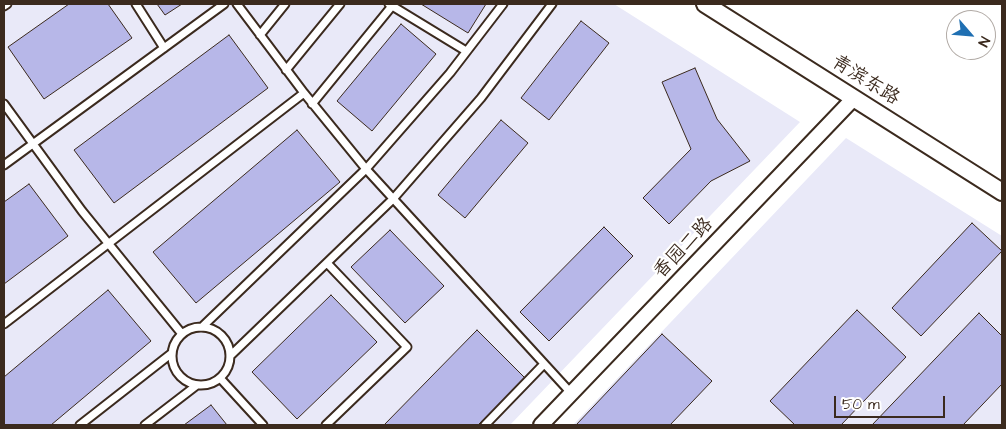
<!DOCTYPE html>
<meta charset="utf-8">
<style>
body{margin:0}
#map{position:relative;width:1006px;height:429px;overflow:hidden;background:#fff;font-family:"Architects Daughter",sans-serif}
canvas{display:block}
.frame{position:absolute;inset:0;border:5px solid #3b2a1e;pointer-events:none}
.north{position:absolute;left:946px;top:10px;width:50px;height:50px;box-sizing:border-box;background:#fff;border:1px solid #b1aaa5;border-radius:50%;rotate:117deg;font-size:14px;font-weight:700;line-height:20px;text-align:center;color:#3b2a1e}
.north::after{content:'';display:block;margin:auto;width:18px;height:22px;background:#1f6fb2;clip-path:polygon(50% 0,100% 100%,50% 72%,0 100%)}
.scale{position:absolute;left:834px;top:396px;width:111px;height:22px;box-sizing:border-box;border:2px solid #3b2a1e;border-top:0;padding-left:6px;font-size:15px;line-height:18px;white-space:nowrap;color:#3b2a1e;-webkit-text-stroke:4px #fff;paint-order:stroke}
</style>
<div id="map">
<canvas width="1006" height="429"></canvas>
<div class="frame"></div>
<div class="north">N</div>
<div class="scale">50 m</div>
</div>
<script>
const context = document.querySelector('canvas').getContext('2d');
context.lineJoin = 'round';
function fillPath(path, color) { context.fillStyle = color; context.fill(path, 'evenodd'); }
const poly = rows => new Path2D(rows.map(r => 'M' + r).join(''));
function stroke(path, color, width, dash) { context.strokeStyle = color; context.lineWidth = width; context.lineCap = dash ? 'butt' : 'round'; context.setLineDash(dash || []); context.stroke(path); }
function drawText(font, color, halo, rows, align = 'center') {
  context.font = font + ' "Architects Daughter","LXGW WenKai TC",sans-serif'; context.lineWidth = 4.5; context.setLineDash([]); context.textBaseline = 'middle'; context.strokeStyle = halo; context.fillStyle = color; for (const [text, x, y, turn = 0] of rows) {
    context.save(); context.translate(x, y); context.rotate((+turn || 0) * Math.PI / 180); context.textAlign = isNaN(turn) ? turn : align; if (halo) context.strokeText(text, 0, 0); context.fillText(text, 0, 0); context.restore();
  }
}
fillPath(poly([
 [4,4,614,4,800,122,510,425,4,425],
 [846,138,1002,236,1002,425,573,425]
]), '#e9e9f8');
const building = poly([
 [69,4,108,4,132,38,44,99,8,47,69,4],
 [157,4,182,4,165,15,157,4],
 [421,4,486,4,468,33,421,4],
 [581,21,609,43,549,120,521,98,581,21],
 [401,24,436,54,372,131,337,101,401,24],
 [229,35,268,88,114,203,74,150,229,35],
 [695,68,717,119,750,161,711,181,669,224,643,198,691,149,662,82,695,68],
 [501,120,528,143,465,218,438,195,501,120],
 [297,130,340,182,196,303,153,252,297,130],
 [29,184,68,236,4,284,4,202,29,184],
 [972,223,1002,251,921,336,892,308,972,223],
 [604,227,633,256,549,341,520,312,604,227],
 [390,230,444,286,405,323,351,267,390,230],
 [108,290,151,341,51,425,4,425,4,377,108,290],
 [331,295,377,342,297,419,252,372,331,295],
 [857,310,906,357,841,425,795,425,770,401,857,310],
 [979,313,1002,336,1002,384,963,425,872,425,979,313],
 [477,330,525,378,478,425,384,425,477,330],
 [662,334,712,381,670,425,576,425,662,334],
 [211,405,227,425,184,425,211,405]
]);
fillPath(building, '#b7b7e8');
stroke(building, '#3b2a1e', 1);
const service = poly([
 [136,4,164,48],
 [237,4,304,93,366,169,571,393],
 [389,4,466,51],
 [4,6,7,4],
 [260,35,285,4],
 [286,70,340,4],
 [4,104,82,211,182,334],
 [312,104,392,6],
 [4,165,224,4],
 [4,324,304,93],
 [202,327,366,169,450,73,503,4],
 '172 356a29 29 0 1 1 58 0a29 29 0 1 1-58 0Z',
 [230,356,393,199,481,98,552,4],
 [220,378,263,425],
 [80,425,172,353],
 [145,425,197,385],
 [326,425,407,347,327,263],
 [485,425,544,364]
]);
const minor = poly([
 [541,425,854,98]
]);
const tertiary = poly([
 [705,4,1002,192]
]);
stroke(service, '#3b2a1e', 11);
stroke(minor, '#3b2a1e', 18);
stroke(tertiary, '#3b2a1e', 20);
stroke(service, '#fff', 7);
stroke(minor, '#fff', 14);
stroke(tertiary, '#fff', 16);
drawText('19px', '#3b2a1e', '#fff', [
 ["青滨东路",865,81,32],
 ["香园二路",684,249,-46]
]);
</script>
